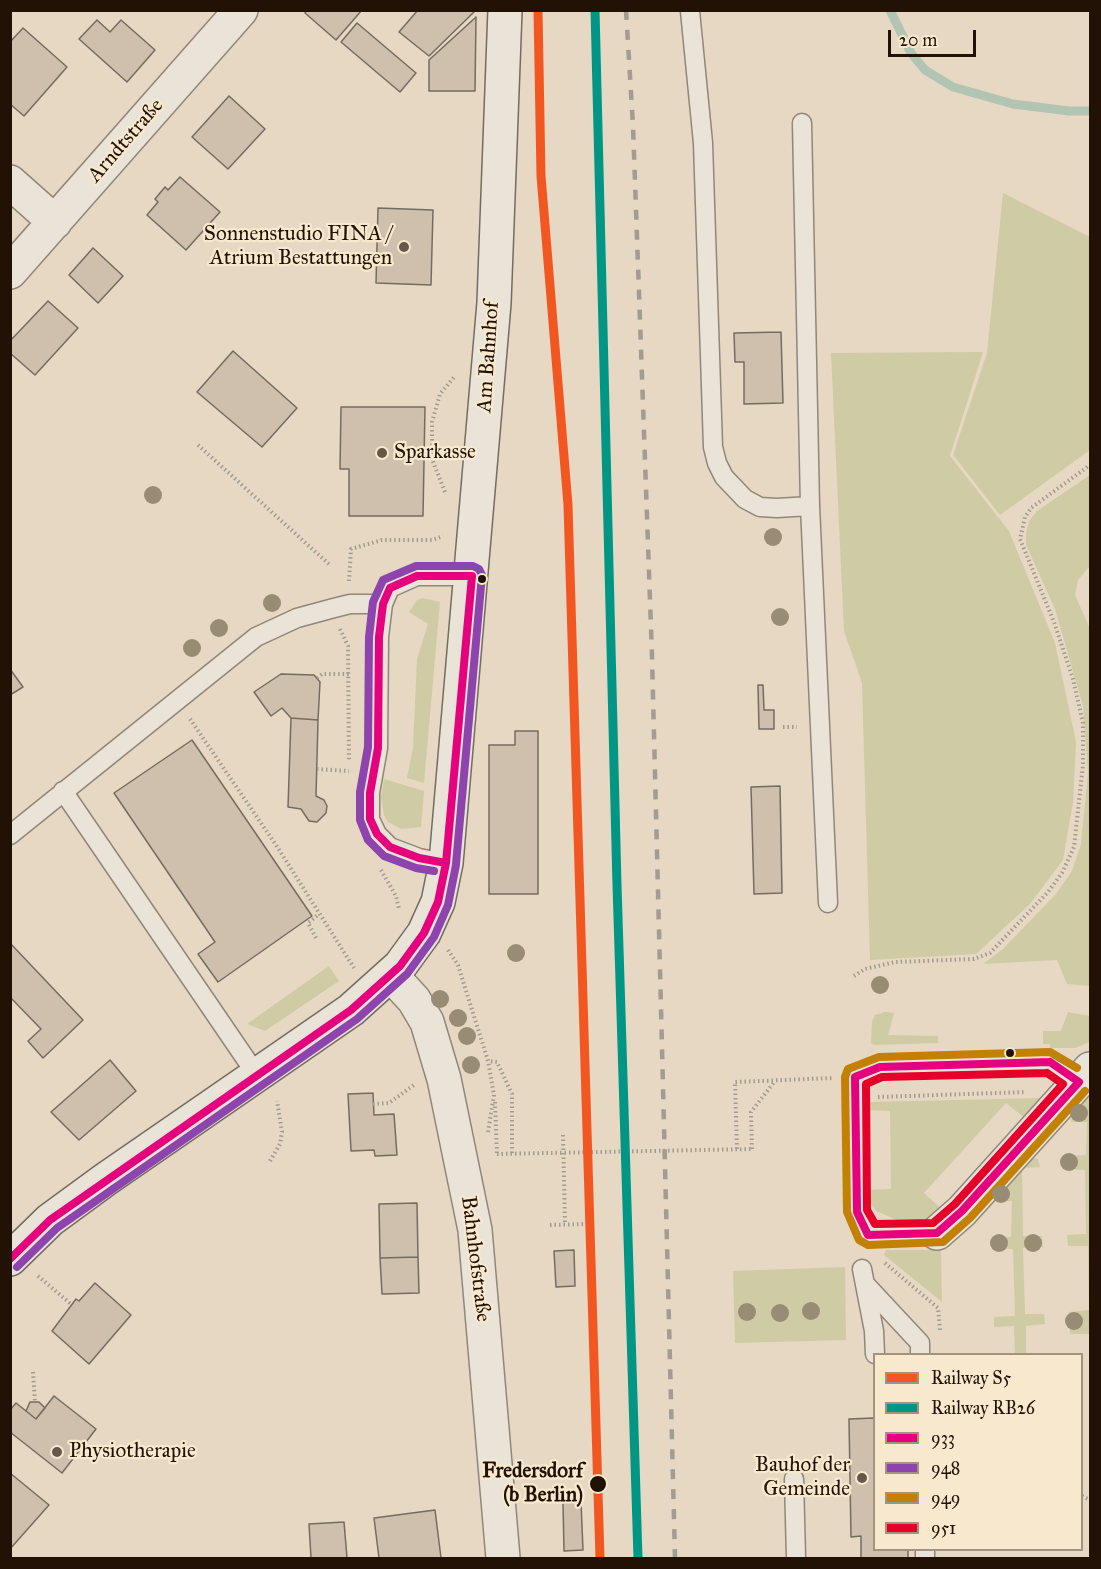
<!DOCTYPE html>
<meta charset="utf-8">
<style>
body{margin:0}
#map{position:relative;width:1101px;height:1569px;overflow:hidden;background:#e6d8c2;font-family:"IM FELL Great Primer",serif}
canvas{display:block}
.frame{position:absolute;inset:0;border:12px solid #221206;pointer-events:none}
.legend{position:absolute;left:873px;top:1353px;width:210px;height:198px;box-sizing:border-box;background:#f8e8ce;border:2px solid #a2927e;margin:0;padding:8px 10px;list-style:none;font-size:18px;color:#221206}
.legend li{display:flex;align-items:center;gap:12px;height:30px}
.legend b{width:30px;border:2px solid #a2927e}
.scale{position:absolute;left:888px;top:30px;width:88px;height:27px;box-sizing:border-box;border:3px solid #221206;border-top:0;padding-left:8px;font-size:18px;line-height:21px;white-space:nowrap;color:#221206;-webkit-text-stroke:4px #f8e8ce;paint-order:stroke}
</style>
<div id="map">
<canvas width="1101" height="1569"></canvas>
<div class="frame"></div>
<ul class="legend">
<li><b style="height:8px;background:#f25721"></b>Railway S5</li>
<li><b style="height:8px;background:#009686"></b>Railway RB26</li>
<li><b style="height:8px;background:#e5007d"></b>933</li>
<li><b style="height:8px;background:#8e44ad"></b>948</li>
<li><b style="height:8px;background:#c28102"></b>949</li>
<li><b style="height:8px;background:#e4002b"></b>951</li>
</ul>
<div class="scale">20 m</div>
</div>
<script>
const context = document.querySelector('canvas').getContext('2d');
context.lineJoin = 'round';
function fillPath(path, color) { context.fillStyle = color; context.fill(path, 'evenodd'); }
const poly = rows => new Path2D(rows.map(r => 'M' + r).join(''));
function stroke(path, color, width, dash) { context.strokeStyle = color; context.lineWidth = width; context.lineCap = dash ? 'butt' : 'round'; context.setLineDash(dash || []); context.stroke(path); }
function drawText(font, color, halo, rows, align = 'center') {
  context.font = font + ' "IM FELL Great Primer",serif'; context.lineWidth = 4.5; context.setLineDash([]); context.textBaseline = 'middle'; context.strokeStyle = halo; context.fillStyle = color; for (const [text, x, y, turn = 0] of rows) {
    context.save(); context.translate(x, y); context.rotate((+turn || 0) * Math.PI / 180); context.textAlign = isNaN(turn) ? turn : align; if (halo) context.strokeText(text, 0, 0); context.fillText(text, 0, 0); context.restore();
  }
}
fillPath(poly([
 [1003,193,1090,237,1090,450,1000,515,953,455,987,353],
 [983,352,950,456,1009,531,1055,643,1076,742,1073,802,1063,860,1030,904,976,954,870,960,862,683,844,631,831,353],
 [1090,475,1090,566,1078,580,1075,595,1090,629,1090,986,1067,984,1057,960,983,964,1003,949,1056,894,1072,871,1081,844,1088,772,1083,706,1055,609,1026,545,1026,533,1029,521,1037,511],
 [423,598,440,602,424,783,407,778,413,748,417,659,428,624,409,612,417,600],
 [384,779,424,791,421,827,401,829,388,822,384,815,381,797],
 [329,966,339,981,265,1031,247,1024],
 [885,1012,894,1013,888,1035,938,1036,938,1043,874,1045,871,1043,872,1021,875,1015],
 [1068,1012,1090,1016,1090,1042,1075,1048,1050,1048,1050,1044,1043,1044,1043,1031,1061,1031],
 [1090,1096,1090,1366,1090,1334,1070,1334,1069,1312,1089,1310,1088,1246,1068,1246,1067,1235,1086,1234,1085,1170,1067,1169,1066,1156,1086,1155,1087,1122,1071,1122,1072,1113],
 [1043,1098,1026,1119,1006,1103,924,1193,943,1210,934,1217,922,1220,897,1220,876,1211,870,1202,868,1190,891,1189,890,1111,867,1110,871,1102],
 [1028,1157,1038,1159,1040,1167,1022,1168,1023,1236,1042,1236,1043,1247,1023,1248,1025,1314,1044,1314,1045,1324,1026,1326,1026,1354,1015,1354,1014,1326,994,1327,994,1317,1015,1316,1013,1249,992,1249,992,1238,1011,1237,1012,1201,991,1202],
 [886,1250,941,1250,942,1302,884,1255],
 [845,1267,846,1340,735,1343,733,1271]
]), '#cfcba4');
stroke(poly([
 [890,10,911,53,925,70,953,87,1013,104,1069,111,1090,111]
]), '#b2c4b2', 9);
const building = poly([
 [307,10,362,10,336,40,305,13,307,10],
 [418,10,472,10,474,12,429,56,399,32,418,10],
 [476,17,475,91,429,91,429,60,476,17],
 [97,20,110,32,121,20,155,50,127,82,79,39,97,20],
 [357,23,416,73,400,92,341,42,357,23],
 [23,28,67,67,24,116,10,104,10,42,23,28],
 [229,96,265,129,228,169,192,137,229,96],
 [180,177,220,212,186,250,147,215,158,202,155,199,165,187,168,190,180,177],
 [378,208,433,210,431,285,376,283,378,208],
 [93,248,123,276,98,303,69,275,93,248],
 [48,301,78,328,35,375,10,353,10,341,48,301],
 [781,332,783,403,744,404,744,362,735,362,734,333,781,332],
 [233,351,297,408,262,447,197,392,233,351],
 [341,407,425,407,423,516,349,516,349,469,340,469,341,407],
 [10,669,23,687,10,695,10,669],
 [281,674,314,675,320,682,318,720,291,718,282,708,271,716,254,692,281,674],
 [758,685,763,685,764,710,774,710,774,729,759,729,758,685],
 [291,718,318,720,316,796,324,800,327,806,326,813,317,822,309,821,301,809,288,807,291,718],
 [515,731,538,731,538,894,489,894,489,745,515,745,515,731],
 [192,740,312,916,218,982,198,954,215,942,114,793,192,740],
 [780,786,782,893,754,894,751,787,780,786],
 [10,943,83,1020,43,1058,28,1041,41,1029,10,997,10,943],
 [110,1060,136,1091,79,1140,51,1112,110,1060],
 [373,1093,374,1115,394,1114,397,1155,375,1156,374,1150,351,1151,348,1094,373,1093],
 [417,1203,418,1257,380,1258,379,1204,417,1203],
 [574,1250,575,1286,556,1287,554,1251,574,1250],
 [418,1257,419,1293,382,1294,380,1258,418,1257],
 [95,1283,131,1315,89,1364,52,1331,76,1299,79,1301,95,1283],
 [54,1396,96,1429,62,1473,10,1432,10,1410,16,1403,36,1419,54,1396],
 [30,1402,39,1402,45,1408,36,1419,26,1411,30,1402],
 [874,1418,874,1550,908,1550,908,1558,861,1558,861,1536,851,1537,849,1419,874,1418],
 [10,1473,49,1505,10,1549,10,1473],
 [581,1502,583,1550,564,1551,563,1503,581,1502],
 [435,1510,441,1558,379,1558,374,1518,435,1510],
 [344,1522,347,1558,311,1558,309,1524,344,1522]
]);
fillPath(building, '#cfbfad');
stroke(building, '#756c60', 1.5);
const service = poly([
 [690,11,703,143,713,447,717,463,724,477,745,499,760,507,777,508,810,506],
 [802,123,810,506,828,903],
 [63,791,256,1074],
 [10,835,256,637,297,618,334,608,350,604,383,604],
 [446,863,419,858,390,847,377,834,370,819,370,793,378,748,379,637,383,604,390,588,417,576,472,576],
 [937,1233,868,1235,857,1212,855,1077,880,1067,1050,1062,1079,1082],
 [862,1269,874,1331,875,1354],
 [865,1284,920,1343,920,1354],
 [794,1479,796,1558],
 [925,1550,925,1558]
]);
const minor = poly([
 [10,182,55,222],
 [10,272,241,10],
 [391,975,414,1000,427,1022,444,1079,475,1230,503,1558],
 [937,1233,962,1211,1090,1069]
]);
const secondary = poly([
 [10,1259,50,1220,106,1179,351,1010,400,966,424,933,438,902,446,863,494,303,505,10]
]);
stroke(service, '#918779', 21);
stroke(minor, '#918779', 36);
stroke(secondary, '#756c60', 36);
stroke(poly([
 [198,445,331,566],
 [445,492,432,459,432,422,440,394,455,376],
 [349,581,351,549,382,540,432,540,443,536],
 [340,629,348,646,349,760],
 [317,678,322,674,349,674],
 [190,719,276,845,354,968],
 [783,727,797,727],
 [317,769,349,771],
 [381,870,396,896,399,909],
 [316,938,308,923,319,914],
 [448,950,458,965,488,1061,497,1062,512,1094,512,1154],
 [854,976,865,969,895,962,974,959,990,953,1048,892,1062,873,1074,847,1083,765,1083,723,1073,679,1054,622,1020,539,1025,517,1031,508,1090,465],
 [878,1097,1026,1092],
 [495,1102,497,1154],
 [373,1104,389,1103,414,1085],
 [488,1132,494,1095,488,1061],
 [563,1135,565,1224],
 [737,1149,735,1082,833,1078],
 [752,1149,751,1112,775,1081],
 [270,1161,280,1144,282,1132,277,1101],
 [550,1225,584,1224],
 [885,1263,938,1308,940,1330],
 [38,1276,72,1305],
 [33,1372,35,1402],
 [1082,1496,1090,1500]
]), '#a29c92', 4, [1.5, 3]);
stroke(service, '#e9e3d8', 18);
stroke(minor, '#e9e3d8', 33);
stroke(secondary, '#e9e3d8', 33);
stroke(poly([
 [626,10,633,126,652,656,675,1558]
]), '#a29c92', 4.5, [10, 10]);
stroke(poly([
 [497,1154,752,1149]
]), '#a29c92', 4, [1.5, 3]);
stroke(poly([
 [417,576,472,576,446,863,419,858,390,847,377,834,370,819,370,793,378,748,379,637,383,604,390,588,417,576],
 [1050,1062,1079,1082,962,1211,937,1233,868,1235,857,1212,855,1077,880,1067,1050,1062],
 [10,1259,50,1220,351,1010,400,966,424,933,438,902,446,863]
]), '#e5007d', 8);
stroke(poly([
 [434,871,416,868,384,856,368,840,360,820,360,792,368,747,369,637,373,602,383,580,416,566,473,566,479,569,482,575,456,864],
 [17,1267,57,1228,357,1019,407,974,434,937,448,905,456,865]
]), '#8e44ad', 8);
stroke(poly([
 [1077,1068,1050,1052,879,1057,848,1069,845,1077,847,1212,859,1240,868,1245,943,1242,970,1218,1085,1091]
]), '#c28102', 8);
stroke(poly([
 [1047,1073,1063,1084,955,1204,933,1223,875,1224,867,1210,866,1084,882,1077,1047,1073]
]), '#e4002b', 8);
stroke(poly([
 [538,10,541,176,568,505,600,1558]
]), '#f25721', 9);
stroke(poly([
 [595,10,617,885,638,1558]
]), '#009686', 9);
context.fillStyle = '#988d74';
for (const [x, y] of [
 [153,495],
 [773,537],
 [272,603],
 [780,617],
 [219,628],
 [192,648],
 [516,953],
 [880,985],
 [440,999],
 [458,1018],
 [467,1036],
 [471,1065],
 [1079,1113],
 [1069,1162],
 [1001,1194],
 [999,1243],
 [1033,1243],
 [811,1311],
 [747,1312],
 [780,1313],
 [1074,1321]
]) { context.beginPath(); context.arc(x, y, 9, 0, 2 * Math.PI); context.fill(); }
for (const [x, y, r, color] of [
 [404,247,6,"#675748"],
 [382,453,6,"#675748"],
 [482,579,5,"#221206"],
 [1010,1053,5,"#221206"],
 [57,1452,6,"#675748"],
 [862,1478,6,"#675748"],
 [598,1484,9,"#221206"]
]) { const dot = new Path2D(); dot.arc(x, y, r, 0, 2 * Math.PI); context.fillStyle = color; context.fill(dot); stroke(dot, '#f8e8ce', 2); }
drawText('21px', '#221206', '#f8e8ce', [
 ["Arndtstraße",126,141,-49],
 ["Am Bahnhof",489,357,-86],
 ["Bahnhofstraße",475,1259,83]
]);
drawText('21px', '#221206', '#f8e8ce', [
 ["Sonnenstudio FINA /",392,235],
 ["Atrium Bestattungen",392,259],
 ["Sparkasse",394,453,"left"],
 ["Physiotherapie",69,1452,"left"],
 ["Bauhof der",850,1466],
 ["Gemeinde",850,1490]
], 'right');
drawText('bold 21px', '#221206', '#f8e8ce', [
 ["Fredersdorf",583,1472],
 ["(b Berlin)",583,1496]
], 'right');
</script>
